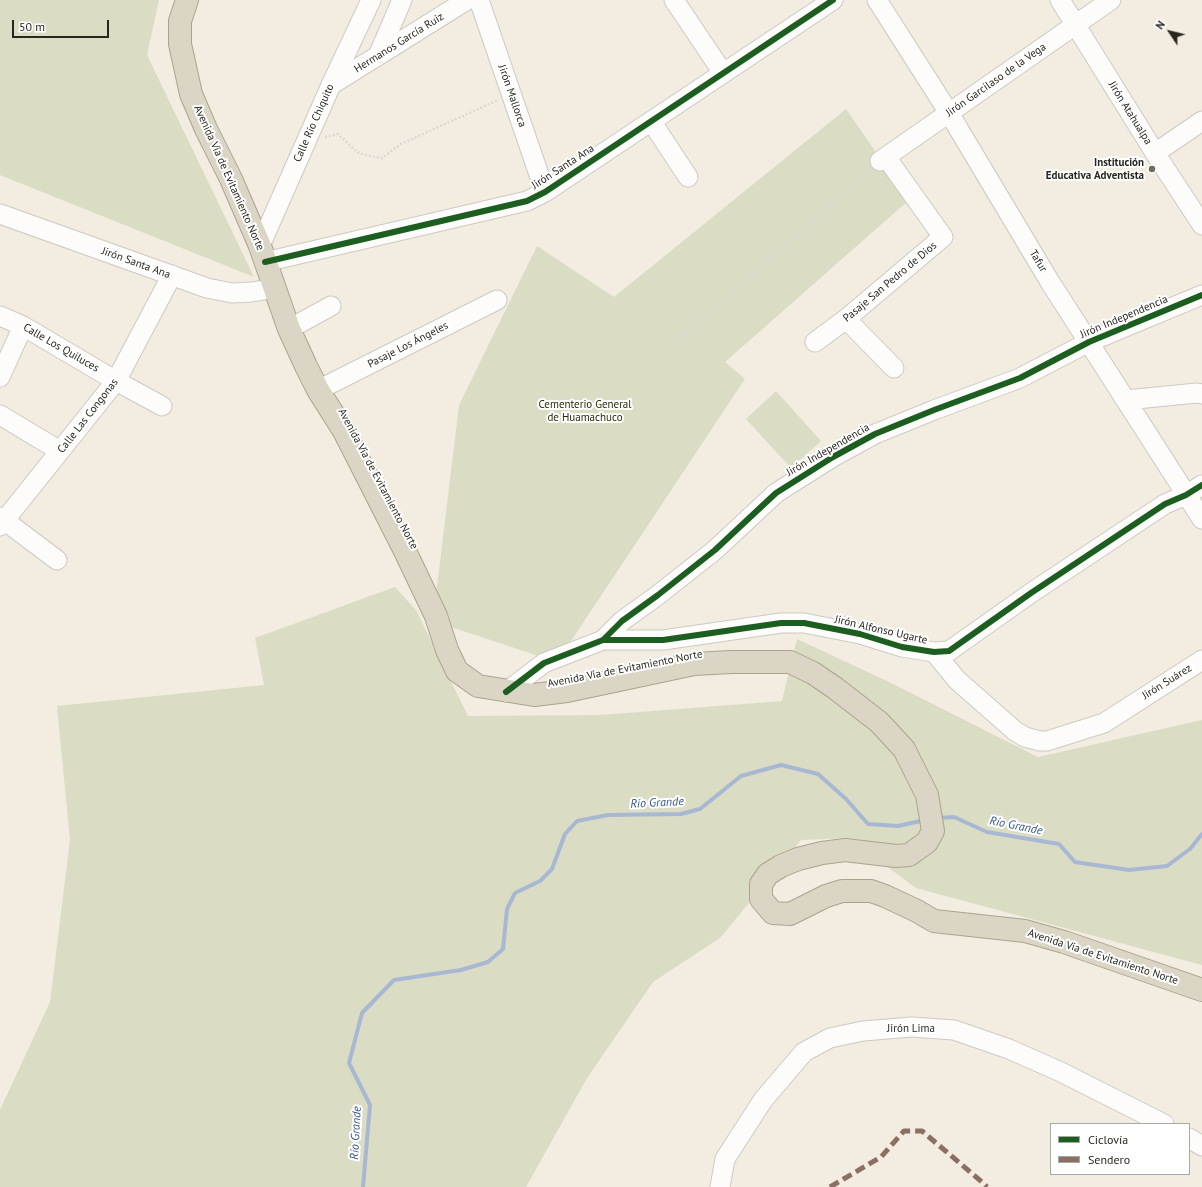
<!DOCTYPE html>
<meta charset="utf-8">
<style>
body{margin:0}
#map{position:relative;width:1202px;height:1187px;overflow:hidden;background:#f2ece1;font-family:"PT Sans",sans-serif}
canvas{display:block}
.legend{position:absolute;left:1050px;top:1123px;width:140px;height:52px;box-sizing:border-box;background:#fff;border:1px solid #a9a8a5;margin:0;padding:5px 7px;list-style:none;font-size:12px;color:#29261e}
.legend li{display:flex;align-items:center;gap:8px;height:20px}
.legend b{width:20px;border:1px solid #a9a8a5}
.north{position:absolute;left:1150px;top:12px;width:40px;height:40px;-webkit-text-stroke:3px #fff;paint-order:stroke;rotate:305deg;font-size:11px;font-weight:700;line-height:16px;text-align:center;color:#29261e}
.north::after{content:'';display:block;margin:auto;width:14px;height:18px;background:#29261e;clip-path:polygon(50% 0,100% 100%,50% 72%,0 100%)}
.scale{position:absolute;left:12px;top:20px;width:97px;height:18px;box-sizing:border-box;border:2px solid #29261e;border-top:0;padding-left:5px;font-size:12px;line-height:14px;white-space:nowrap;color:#29261e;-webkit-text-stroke:3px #fff;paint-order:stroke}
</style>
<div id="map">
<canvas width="1202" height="1187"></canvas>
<ul class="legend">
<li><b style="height:5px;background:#1b5e20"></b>Ciclovía</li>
<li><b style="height:5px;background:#8d6e63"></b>Sendero</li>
</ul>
<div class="north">N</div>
<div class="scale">50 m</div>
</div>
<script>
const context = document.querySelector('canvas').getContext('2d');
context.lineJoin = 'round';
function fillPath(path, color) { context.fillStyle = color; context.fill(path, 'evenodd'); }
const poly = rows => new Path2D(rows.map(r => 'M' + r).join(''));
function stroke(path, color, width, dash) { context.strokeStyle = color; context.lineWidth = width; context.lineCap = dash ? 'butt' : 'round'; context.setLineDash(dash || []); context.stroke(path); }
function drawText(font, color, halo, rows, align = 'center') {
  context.font = font + ' "PT Sans",sans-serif'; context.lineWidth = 4; context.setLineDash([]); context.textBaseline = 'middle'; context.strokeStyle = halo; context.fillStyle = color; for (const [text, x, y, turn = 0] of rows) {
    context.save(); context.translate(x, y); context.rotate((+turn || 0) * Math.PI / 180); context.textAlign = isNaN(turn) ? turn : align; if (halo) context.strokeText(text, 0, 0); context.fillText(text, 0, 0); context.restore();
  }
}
fillPath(poly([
 [0,0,159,0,147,55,254,277,0,175],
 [846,109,909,200,725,362,745,379,557,662,451,627,436,595,459,405,537,246,614,297],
 [776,391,821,441,791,468,746,419],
 [395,587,416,610,468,716,601,715,782,701,797,639,889,682,1038,757,1202,720,1202,965,916,888,848,838,801,840,720,938,653,982,587,1078,526,1187,0,1187,0,1110,50,1002,70,840,57,706,264,685,255,638]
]), '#dbdcc4');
stroke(poly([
 [937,818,954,817,987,832,1059,844,1075,862,1129,870,1167,866,1190,849,1202,834],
 [363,1187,370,1105,349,1063,362,1013,394,980,461,970,488,962,503,949,507,909,515,893,540,881,552,869,565,834,577,821,608,815,681,814,700,809,741,776,781,765,818,774,846,799,868,824,898,826,925,820]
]), '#a8b8d3', 4);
const minor = poly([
 [479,0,545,192],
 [674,0,723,73],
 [877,0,949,113,1050,282,1202,519],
 [1060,0,1155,153,1202,225],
 [378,56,402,0],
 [331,85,467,0],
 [651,121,688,177],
 [1155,153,1202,121],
 [880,161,1111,0],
 [0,214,207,288,232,293,252,292,275,288],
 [260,246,331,85,371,0],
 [265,262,527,201,545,192,833,0],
 [0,316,23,326,116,381,162,406],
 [846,319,894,368],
 [289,329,331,306],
 [815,342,846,319,943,237,886,157],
 [0,377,23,326],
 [318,390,497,300],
 [1126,400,1197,393,1202,394],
 [0,415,60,451],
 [0,517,57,560],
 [0,526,116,381,172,275],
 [603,640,663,640,781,623,804,623,860,634,902,647,934,652,949,651,1031,593,1165,504,1186,495,1202,485],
 [934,652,957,680,1015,731,1025,737,1040,741,1047,741,1104,723,1202,660],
 [506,692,544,663,603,640,622,621,658,595,715,550,776,493,833,457,875,434,934,410,1020,378,1089,342,1202,295],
 [1189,1138,1202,1146],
 [720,1187,725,1159,763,1100,804,1052,830,1038,863,1031,912,1027,954,1030,1009,1049,1061,1072,1164,1124]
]);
const highway = poly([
 [187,0,180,21,180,44,191,94,206,129,231,179,260,246,289,329,306,366,318,390,344,431,405,551,436,616,447,650,457,671,478,686,534,695,567,691,694,664,731,662,790,662,813,673,835,688,879,722,904,749,927,795,933,831,927,842,909,855,896,856,845,850,822,853,798,859,781,866,768,874,761,884,761,899,773,913,790,914,826,896,842,891,871,891,885,896,917,911,934,921,1025,931,1064,942,1202,990]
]);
stroke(minor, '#cecac2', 21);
stroke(highway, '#aca38e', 24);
stroke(poly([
 [325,137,338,134,357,152,365,155,382,158,401,144,498,100],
 [674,344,870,170]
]), '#dad9d6', 2.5, [2, 2]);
stroke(minor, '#fdfcfa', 19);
stroke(highway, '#dbd5c5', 22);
stroke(poly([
 [830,1187,881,1157,904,1131,922,1131,982,1182,987,1187]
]), '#8d6e63', 5, [10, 5]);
stroke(poly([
 [265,262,527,201,545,192,833,0],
 [603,640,663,640,781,623,804,623,860,634,902,647,934,652,949,651,1031,593,1165,504,1186,495,1202,485],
 [506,692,544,663,603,640,622,621,658,595,715,550,776,493,833,457,875,434,934,410,1020,378,1089,342,1202,295]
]), '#1b5e20', 6);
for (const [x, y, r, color] of [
 [1152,169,4,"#6f6b62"]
]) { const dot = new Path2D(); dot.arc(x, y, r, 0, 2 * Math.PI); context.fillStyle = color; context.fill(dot); stroke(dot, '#fff', 1.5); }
drawText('11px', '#29261e', '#fff', [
 ["Hermanos García Ruiz",399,43,-32],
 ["Jirón Garcilaso de la Vega",996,80,-35],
 ["Jirón Mallorca",512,96,71],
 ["Jirón Atahualpa",1130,113,58],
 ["Calle Río Chiquito",314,123,-66],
 ["Jirón Santa Ana",563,167,-33],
 ["Avenida Vía de Evitamiento Norte",229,178,66],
 ["Tafur",1038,261,59],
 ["Jirón Santa Ana",136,263,20],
 ["Pasaje San Pedro de Dios",890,282,-40],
 ["Jirón Independencia",1124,317,-23],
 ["Pasaje Los Ángeles",408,345,-27],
 ["Calle Los Quiluces",61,348,30],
 ["Calle Las Congonas",88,416,-52],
 ["Jirón Independencia",828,450,-30],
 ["Avenida Vía de Evitamiento Norte",378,479,62],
 ["Jirón Alfonso Ugarte",881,630,13],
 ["Avenida Vía de Evitamiento Norte",625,669,-11],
 ["Jirón Suárez",1167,682,-32],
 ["Avenida Vía de Evitamiento Norte",1103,957,18],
 ["Jirón Lima",911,1029]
]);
drawText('bold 11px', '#29261e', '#fff', [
 ["Institución",1144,163],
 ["Educativa Adventista",1144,176]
], 'right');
drawText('11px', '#292d05', '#fff', [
 ["Cementerio General",585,405],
 ["de Huamachuco",585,418]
]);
drawText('italic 12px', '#35568d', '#fff', [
 ["Río Grande",657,803,-3],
 ["Río Grande",1016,826,11],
 ["Río Grande",356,1133,-87]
]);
</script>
